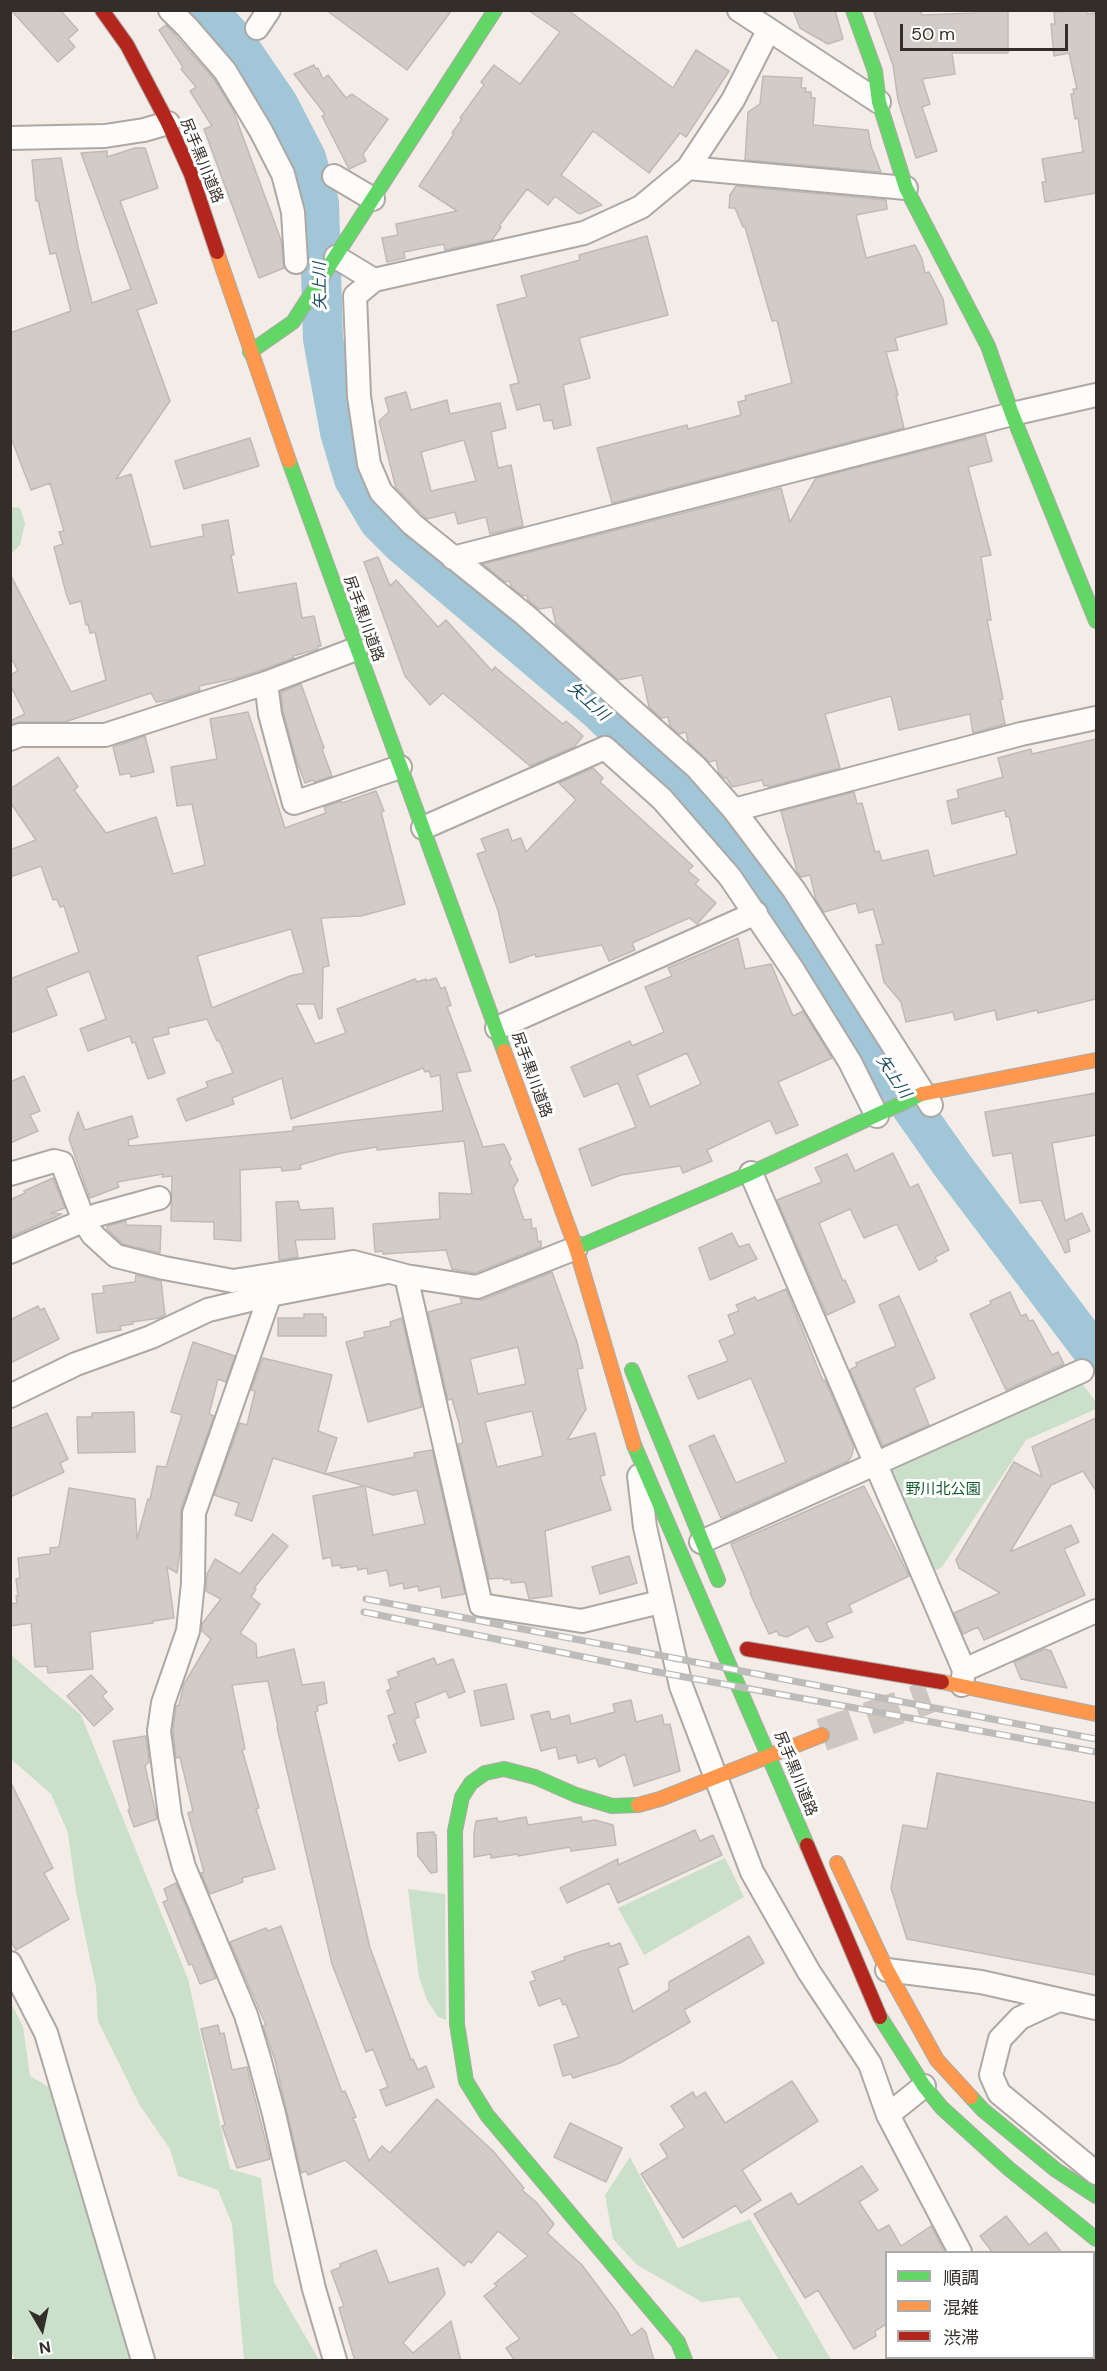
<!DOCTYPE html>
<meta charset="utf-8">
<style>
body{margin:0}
#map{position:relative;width:1107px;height:2371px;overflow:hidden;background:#f3ece7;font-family:"DM Sans","Noto Sans JP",sans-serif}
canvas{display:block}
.frame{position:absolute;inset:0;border:12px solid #332e2a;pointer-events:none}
.legend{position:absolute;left:885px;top:2251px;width:210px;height:108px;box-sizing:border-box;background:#fff;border:2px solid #adabaa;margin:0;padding:8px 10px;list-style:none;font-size:18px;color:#332e2a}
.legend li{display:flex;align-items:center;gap:12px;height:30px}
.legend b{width:30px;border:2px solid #adabaa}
.north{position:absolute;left:12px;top:2299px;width:60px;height:60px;-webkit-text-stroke:4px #fff;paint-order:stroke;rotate:171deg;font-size:16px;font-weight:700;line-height:24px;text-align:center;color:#332e2a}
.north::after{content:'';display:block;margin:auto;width:21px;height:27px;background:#332e2a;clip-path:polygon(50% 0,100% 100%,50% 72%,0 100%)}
.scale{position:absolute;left:900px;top:24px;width:168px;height:27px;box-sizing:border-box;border:3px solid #332e2a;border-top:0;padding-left:8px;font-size:18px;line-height:21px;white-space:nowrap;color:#332e2a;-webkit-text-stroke:4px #fff;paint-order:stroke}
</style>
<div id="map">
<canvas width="1107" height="2371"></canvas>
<div class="frame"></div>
<ul class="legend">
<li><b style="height:8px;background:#63d668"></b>順調</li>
<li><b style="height:8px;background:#ff974d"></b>混雑</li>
<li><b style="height:8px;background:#b3261e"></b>渋滞</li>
</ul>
<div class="north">N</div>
<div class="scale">50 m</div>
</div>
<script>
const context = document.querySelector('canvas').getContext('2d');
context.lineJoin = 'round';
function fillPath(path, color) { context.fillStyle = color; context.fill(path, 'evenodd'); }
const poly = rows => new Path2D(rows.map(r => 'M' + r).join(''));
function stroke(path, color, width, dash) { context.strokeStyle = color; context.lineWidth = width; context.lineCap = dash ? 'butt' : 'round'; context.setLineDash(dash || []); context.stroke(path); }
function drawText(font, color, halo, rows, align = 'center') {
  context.font = font + ' "DM Sans","Noto Sans JP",sans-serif'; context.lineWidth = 6; context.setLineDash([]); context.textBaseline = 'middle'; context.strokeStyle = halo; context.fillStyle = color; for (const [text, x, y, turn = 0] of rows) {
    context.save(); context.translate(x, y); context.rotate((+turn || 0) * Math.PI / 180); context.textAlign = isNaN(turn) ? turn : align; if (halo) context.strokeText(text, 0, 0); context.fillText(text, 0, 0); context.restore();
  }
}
fillPath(poly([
 [11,507,20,508,25,523,20,545,11,554],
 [1079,1379,1096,1402,1096,1409,1026,1440,942,1567,931,1572,888,1467],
 [11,1655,81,1715,188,1979,230,2169,261,2178,274,2282,319,2360,247,2360,244,2359,232,2224,218,2190,178,2176,170,2149,139,2104,98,2021,96,1987,76,1892,68,1833,51,1794,11,1759],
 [725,1858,744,1897,644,1955,618,1908],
 [408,1889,445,1894,446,2020,438,2017,427,2000,419,1977],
 [10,2001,23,2027,30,2076,57,2092,134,2360,15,2360,11,2351],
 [630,2157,678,2248,750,2219,831,2360,779,2360,739,2297,702,2302,637,2265,613,2239,605,2195]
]), '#cae0ca');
stroke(poly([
 [207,10,235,41,278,104,306,158,319,203,323,339,340,432,354,479,379,521,402,544,598,710,728,836,769,891,889,1075,952,1165,1096,1355]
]), '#a0c6d8', 40);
const building = poly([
 [11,10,60,10,78,30,68,39,75,47,58,62,11,10],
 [326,10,452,10,407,70,326,10],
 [528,10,568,10,673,88,696,50,729,71,686,137,680,133,649,173,593,131,561,175,602,205,579,214,555,196,548,205,527,189,499,226,501,227,492,240,445,250,444,244,404,252,405,258,387,262,382,238,398,235,396,224,457,211,419,186,454,134,452,133,462,119,460,118,484,85,481,82,494,65,520,84,560,32,528,10],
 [793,10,835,10,843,39,828,44,800,28,793,10],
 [879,10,920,10,922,15,975,13,975,10,1008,10,1008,53,952,53,955,74,922,79,930,104,922,107,937,151,916,158,898,100,893,65,874,12,879,10],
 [1087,10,1087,14,1096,13,1096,193,1045,202,1042,182,1046,182,1042,159,1083,152,1078,118,1075,119,1071,94,1074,94,1073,89,1077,89,1069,53,1054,56,1051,24,1055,24,1054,12,1087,10],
 [166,25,214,79,233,110,281,240,284,268,259,278,204,129,212,126,190,91,196,87,181,69,183,67,159,30,166,25],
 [314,65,316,69,318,68,323,79,328,75,346,98,352,94,388,119,363,154,366,161,349,169,322,116,325,114,294,74,314,65],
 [763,76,802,78,801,88,806,88,805,92,811,92,811,98,815,98,813,125,868,130,871,146,881,172,745,160,748,112,760,104,763,76],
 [135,148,145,148,158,188,120,201,157,303,137,310,170,401,116,479,131,474,151,547,204,536,202,525,228,520,234,555,231,555,238,593,296,583,302,618,314,616,321,646,318,646,318,649,293,656,294,658,262,670,237,678,199,686,200,690,169,700,156,702,151,693,65,722,20,722,10,724,10,721,25,714,10,685,10,675,18,671,10,656,10,574,71,692,106,680,95,632,90,633,88,624,86,625,81,601,70,604,66,593,54,547,63,544,59,532,64,531,50,483,31,490,10,435,10,333,71,311,56,253,50,254,38,200,36,201,32,160,61,158,78,247,92,303,131,289,81,153,107,151,107,157,135,148],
 [736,186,886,200,887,209,856,215,866,258,915,245,922,259,925,273,929,272,943,299,947,324,895,338,898,350,886,352,898,395,896,395,904,428,612,503,597,448,687,425,688,429,741,415,738,402,746,400,745,396,792,383,777,320,772,321,745,227,743,227,735,208,729,208,730,195,736,186],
 [647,236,668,315,579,338,590,378,563,385,571,425,554,429,552,420,544,421,540,404,517,410,510,385,519,383,497,305,527,297,521,276,580,260,579,255,647,236],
 [406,392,411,410,447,400,450,414,500,403,506,428,491,432,498,468,511,465,523,526,490,534,486,517,458,524,455,512,427,519,396,488,379,421,389,412,385,398,406,392],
 [464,440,476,481,431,491,421,452,464,440],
 [985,435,992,461,968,467,991,555,981,557,991,620,987,620,1003,699,1000,699,1005,724,973,733,970,714,899,730,891,696,825,714,840,768,768,787,768,785,764,786,762,780,732,787,726,777,724,778,719,773,716,760,709,762,688,742,686,732,679,734,670,726,668,717,661,718,649,707,642,675,618,680,556,624,552,607,539,609,528,600,527,595,523,596,511,587,510,581,505,582,483,564,781,488,790,522,816,478,985,435],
 [250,438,259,466,184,489,175,461,250,438],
 [378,557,390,586,396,580,438,627,446,620,492,671,495,667,563,724,566,721,583,736,574,747,530,766,443,693,430,705,405,676,364,562,378,557],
 [301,684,324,748,322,749,332,776,314,782,313,780,305,783,295,756,283,711,281,692,301,684],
 [248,712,285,828,326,813,324,807,341,801,342,803,376,791,384,811,381,812,405,904,361,916,321,918,329,966,323,967,322,1018,319,1019,314,1004,296,1004,315,1044,346,1033,337,1009,415,979,417,982,426,979,426,981,436,978,441,989,445,987,451,1005,447,1007,471,1071,456,1073,483,1147,504,1144,511,1159,509,1162,518,1180,513,1188,524,1220,531,1219,532,1229,536,1228,538,1242,541,1241,541,1247,475,1273,452,1269,446,1250,383,1254,382,1251,375,1252,373,1224,440,1219,439,1193,472,1194,464,1141,377,1150,377,1147,341,1153,300,1165,301,1169,282,1171,281,1167,240,1170,241,1241,214,1239,214,1222,171,1221,172,1176,162,1177,163,1174,117,1182,119,1187,90,1198,69,1139,78,1112,85,1130,132,1116,138,1137,128,1140,129,1146,293,1131,293,1127,443,1111,440,1075,431,1077,429,1071,425,1072,423,1068,291,1119,282,1078,232,1098,234,1104,186,1121,177,1099,208,1087,206,1082,233,1073,219,1040,217,1041,207,1019,168,1028,169,1034,152,1038,165,1073,148,1079,135,1042,132,1043,130,1036,88,1051,80,1029,106,1019,89,971,46,988,57,1015,10,1033,10,979,79,952,64,906,60,907,57,899,53,900,41,866,10,877,10,850,36,840,10,802,10,789,58,757,78,787,74,790,106,833,156,817,173,874,205,865,192,804,177,806,171,767,217,759,210,719,248,712],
 [291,929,304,973,290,976,212,1008,197,956,291,929],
 [145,736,154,772,131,777,130,773,120,775,113,747,145,736],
 [1096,739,1096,999,1038,1013,1037,1010,997,1020,995,1010,955,1020,953,1012,906,1022,901,1002,884,982,876,945,883,944,873,909,859,913,856,903,824,912,816,900,810,875,801,877,797,871,781,811,854,792,857,804,862,803,875,852,879,851,882,861,928,850,934,876,1017,854,1009,816,1006,817,1005,810,952,824,947,801,959,798,957,790,1003,777,998,758,1031,749,1032,754,1096,739],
 [593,768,603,778,600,782,693,866,688,871,699,880,695,884,716,903,697,924,689,918,632,943,635,950,609,961,602,945,536,957,535,954,510,963,498,910,477,854,486,851,481,839,508,829,512,841,521,838,526,852,576,800,559,783,593,768],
 [738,938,745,969,771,964,793,1016,803,1011,832,1058,778,1082,798,1125,776,1134,770,1120,707,1150,712,1161,683,1173,680,1166,621,1175,592,1186,579,1149,636,1127,618,1083,584,1097,571,1067,630,1041,632,1046,664,1032,645,987,672,976,668,968,738,938],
 [687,1053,701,1084,650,1107,637,1075,687,1053],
 [24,1076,40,1111,30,1115,38,1131,10,1143,10,1082,24,1076],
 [1096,1093,1096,1135,1052,1143,1065,1221,1082,1213,1090,1231,1068,1240,1070,1251,1065,1253,1041,1200,1020,1203,1012,1153,993,1156,985,1112,1096,1093],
 [893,1153,910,1188,918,1184,949,1250,935,1257,937,1261,919,1270,897,1224,864,1238,850,1209,819,1223,843,1281,845,1280,855,1302,827,1315,777,1200,822,1182,815,1168,847,1154,855,1171,893,1153],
 [53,1178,65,1208,51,1213,62,1214,10,1237,10,1200,25,1193,24,1191,53,1178],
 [298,1201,300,1210,333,1208,335,1239,295,1240,298,1257,279,1260,276,1202,298,1201],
 [126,1221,126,1225,161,1226,160,1253,123,1244,107,1229,107,1226,126,1221],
 [732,1233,739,1247,749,1244,757,1259,710,1280,699,1248,732,1233],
 [552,1272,577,1342,583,1368,577,1369,586,1409,567,1440,595,1433,605,1475,600,1476,611,1510,545,1531,552,1596,529,1599,525,1582,511,1583,511,1579,504,1580,503,1578,489,1579,458,1444,463,1443,459,1423,452,1399,448,1400,428,1312,462,1303,460,1298,482,1300,552,1272],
 [518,1347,526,1384,478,1394,470,1359,518,1347],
 [532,1411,543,1456,497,1467,485,1422,532,1411],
 [136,1275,161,1281,165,1315,159,1318,132,1322,133,1324,120,1326,121,1330,97,1333,92,1294,104,1293,103,1286,135,1282,136,1275],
 [786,1289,823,1381,825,1380,854,1447,851,1457,848,1461,721,1518,689,1446,714,1435,736,1483,786,1462,751,1378,698,1399,688,1376,728,1361,719,1341,735,1334,728,1315,739,1311,736,1305,755,1297,757,1301,786,1289],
 [1010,1292,1021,1316,1026,1314,1029,1321,1033,1320,1052,1355,1058,1352,1064,1364,1006,1390,970,1314,991,1304,990,1301,1010,1292],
 [899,1296,935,1378,914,1388,929,1425,883,1446,850,1370,857,1366,856,1363,896,1346,879,1305,899,1296],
 [38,1306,40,1310,44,1308,59,1339,10,1363,10,1320,38,1306],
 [304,1314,323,1314,323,1317,326,1317,326,1336,278,1336,278,1318,304,1318,304,1314],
 [402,1318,422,1407,368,1422,346,1342,365,1337,364,1332,391,1326,390,1322,402,1318],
 [193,1342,235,1356,226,1382,218,1379,209,1414,214,1416,181,1509,180,1551,177,1573,167,1567,174,1618,153,1621,153,1623,90,1632,93,1669,48,1673,47,1666,35,1667,31,1623,10,1626,10,1604,17,1603,16,1596,18,1596,16,1579,20,1578,18,1558,50,1554,50,1548,59,1547,69,1488,135,1499,137,1539,148,1499,150,1500,157,1466,166,1467,182,1415,171,1412,193,1342],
 [263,1358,332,1375,318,1431,337,1438,325,1474,415,1457,414,1453,432,1450,465,1594,442,1598,440,1586,419,1591,418,1586,404,1589,403,1583,390,1586,387,1570,368,1574,367,1568,358,1570,357,1566,341,1568,340,1565,332,1566,331,1557,323,1559,313,1496,364,1486,273,1458,252,1521,235,1515,239,1503,214,1495,240,1423,247,1425,255,1391,251,1390,263,1358],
 [365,1486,393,1495,417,1490,425,1524,373,1535,365,1486],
 [134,1412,135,1452,78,1453,77,1417,92,1417,92,1413,134,1412],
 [47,1413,68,1459,60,1463,64,1472,10,1497,10,1429,47,1413],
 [1096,1418,1096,1491,1083,1471,1051,1485,1010,1552,1071,1525,1079,1542,1064,1549,1085,1595,984,1640,978,1627,963,1634,954,1613,1000,1593,959,1568,956,1560,1014,1462,1042,1477,1032,1447,1096,1418],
 [864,1486,909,1576,849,1605,852,1612,826,1623,833,1637,821,1642,816,1641,808,1626,787,1637,779,1635,777,1631,769,1634,750,1593,751,1592,731,1544,864,1486],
 [273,1534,288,1546,254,1588,256,1589,251,1597,260,1604,240,1633,256,1644,257,1658,294,1649,302,1685,324,1682,327,1703,317,1706,318,1711,315,1712,370,1948,411,2060,413,2059,418,2070,426,2066,434,2087,386,2106,380,2090,388,2087,373,2049,366,2052,332,1964,277,1727,278,1726,268,1681,232,1685,245,1749,242,1750,259,1808,256,1809,275,1869,242,1878,243,1882,210,1894,201,1873,204,1872,188,1813,193,1811,180,1757,176,1758,173,1731,176,1706,179,1705,184,1684,211,1639,202,1631,202,1624,221,1599,206,1591,207,1574,215,1559,240,1574,273,1534],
 [629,1556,637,1583,600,1594,592,1567,629,1556],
 [1045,1649,1051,1651,1067,1688,1021,1679,1014,1662,1045,1649],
 [434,1658,437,1665,453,1659,465,1692,449,1698,446,1691,415,1703,419,1717,414,1719,426,1752,399,1761,393,1745,397,1743,388,1716,395,1713,387,1691,391,1689,388,1680,399,1676,397,1672,434,1658],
 [91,1675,107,1692,102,1696,113,1709,94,1726,67,1696,91,1675],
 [506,1684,514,1719,481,1726,474,1691,506,1684],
 [631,1700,636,1722,662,1715,664,1725,670,1724,680,1771,634,1786,625,1754,599,1767,596,1758,578,1763,576,1755,559,1759,556,1747,541,1751,531,1715,549,1711,551,1720,569,1715,571,1724,615,1712,613,1704,631,1700],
 [146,1736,149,1762,145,1766,157,1819,134,1827,128,1810,130,1809,113,1741,146,1736],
 [937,1773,1096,1803,1096,1975,907,1939,891,1888,903,1825,927,1829,937,1773],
 [10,1781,53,1868,44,1873,69,1919,16,1950,10,1940,10,1781],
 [526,1817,528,1825,581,1817,582,1822,595,1820,613,1825,616,1845,571,1851,570,1847,518,1856,518,1854,491,1858,491,1854,474,1857,474,1833,476,1821,497,1818,498,1822,526,1817],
 [695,1830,700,1841,713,1835,722,1855,618,1903,609,1883,567,1903,560,1888,618,1859,618,1865,695,1830],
 [434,1832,434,1835,436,1835,437,1872,431,1873,418,1856,417,1833,434,1832],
 [176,1883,216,1978,200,1984,192,1964,189,1965,163,1902,168,1900,164,1889,176,1883],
 [281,1926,342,2092,345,2091,356,2117,352,2119,355,2122,369,2161,382,2146,390,2153,437,2099,493,2151,524,2188,522,2190,536,2202,554,2224,547,2233,582,2265,617,2312,631,2336,642,2328,646,2333,654,2361,515,2361,506,2348,520,2339,484,2296,497,2286,494,2284,528,2256,498,2231,471,2263,468,2261,464,2266,345,2160,308,2175,306,2171,301,2173,275,2060,263,2026,266,2025,230,1942,266,1928,268,1931,281,1926],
 [749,1936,764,1963,684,2010,690,2022,620,2063,573,2078,571,2074,563,2076,554,2045,579,2037,566,2004,563,2005,560,1998,539,2006,530,1982,536,1980,532,1972,565,1960,564,1957,582,1951,609,1943,610,1947,620,1943,628,1964,618,1968,633,2012,669,1990,669,1982,749,1936],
 [218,2025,220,2034,224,2033,232,2070,247,2067,270,2159,237,2168,222,2126,225,2125,201,2029,218,2025],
 [792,2081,818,2121,742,2170,761,2200,741,2213,736,2205,683,2238,641,2174,668,2157,660,2144,685,2127,671,2106,693,2092,696,2098,705,2092,725,2123,792,2081],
 [570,2123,622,2148,606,2182,554,2157,570,2123],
 [862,2166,878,2190,859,2202,878,2231,889,2225,901,2246,931,2226,945,2253,886,2253,886,2324,875,2331,876,2336,854,2349,818,2290,805,2298,754,2214,791,2193,798,2205,862,2166],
 [1006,2216,1029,2245,1046,2232,1062,2253,993,2253,980,2236,1006,2216],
 [376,2250,389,2283,438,2268,445,2294,403,2343,413,2353,451,2321,461,2361,355,2361,339,2308,344,2306,331,2271,341,2267,340,2264,376,2250]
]);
fillPath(building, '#d2ccc8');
stroke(building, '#c0bab6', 1.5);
stroke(poly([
 [822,1735,929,1697]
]), '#cdc6c1', 33, [33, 16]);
const street = poly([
 [170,10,187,27,225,71,261,131,283,174,293,212,296,262],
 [739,10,879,102],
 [257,28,269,10],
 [10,138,105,136,144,130,168,123],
 [688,168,906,188],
 [334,176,373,199],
 [336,257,374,280,584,233,641,207,688,168,733,100,768,31],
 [374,280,355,296,359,396,369,464,381,492,412,524,525,615,696,767,734,810,794,890,931,1105],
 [453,558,1012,414,1096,395],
 [266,683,270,714,294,803,400,767],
 [10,739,20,735,105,735,266,683,356,649],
 [734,810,1021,734,1096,718],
 [423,828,605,748,662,799,730,877,793,970,850,1062,877,1116],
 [497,1028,756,913],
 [751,1173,964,1670,962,1685],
 [10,1174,54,1161,62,1163,84,1221,93,1235,116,1256,164,1268,233,1281,353,1262,406,1276,477,1287,576,1248],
 [10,1252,97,1215,159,1198],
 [406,1276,481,1605,582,1621,660,1602],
 [270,1295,194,1513,193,1583,188,1631,163,1703,159,1731,170,1816,184,1867,246,2015,259,2058,274,2114,314,2289,335,2360],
 [10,1396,76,1364,151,1337,208,1310,270,1295,383,1273],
 [639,1476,645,1527,681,1686,752,1872,809,1972,870,2064,888,2115,960,2252],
 [701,1542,1082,1371],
 [964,1670,1096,1611],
 [10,1963,46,2033,143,2360],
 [887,1970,981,1982,1096,2008],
 [1057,2001,1020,2018,1000,2039,991,2075,999,2093,1096,2173],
 [888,2115,924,2086],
 [1022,2358,1023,2360],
 [901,2360,901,2358]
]);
const fast = poly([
 [853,10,875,71,879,102,906,188,988,346,1012,414,1096,621],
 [250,352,293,322,495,10],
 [289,461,504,1051],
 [576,1248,751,1173,922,1094],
 [632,1370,718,1580],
 [634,1445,807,1845],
 [638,1805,612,1806,576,1795,535,1777,504,1769,485,1773,471,1783,462,1797,455,1831,457,2024,466,2081,487,2115,678,2342,685,2360],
 [880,2017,924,2086,942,2108,1008,2168,1096,2239],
 [971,2097,983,2110,1056,2170,1096,2196]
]);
const slow = poly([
 [217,252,289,461],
 [504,1051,576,1248,634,1445],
 [922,1094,1096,1060],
 [942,1682,1096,1714],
 [638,1805,660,1799,822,1735],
 [837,1863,887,1970,937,2060,971,2097]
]);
const jam = poly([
 [102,10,127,45,168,123,191,174,217,252],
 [747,1649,942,1682],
 [807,1845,880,2017]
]);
stroke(street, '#aea8a4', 26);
stroke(fast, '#aea8a4', 16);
stroke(slow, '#aea8a4', 16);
stroke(jam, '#aea8a4', 16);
stroke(street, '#fdfcfb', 22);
stroke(fast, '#63d668', 14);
stroke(slow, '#ff974d', 14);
stroke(jam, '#b3261e', 14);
const rail = poly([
 [366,1599,1096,1739],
 [364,1612,652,1671,1096,1752]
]);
stroke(rail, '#bdbcbb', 7);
stroke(rail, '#fff', 4.5, [14]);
drawText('15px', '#332e2a', '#fff', [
 ["尻手黒川道路",201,161,68],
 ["尻手黒川道路",363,619,70],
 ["尻手黒川道路",531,1075,70],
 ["尻手黒川道路",795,1774,68]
]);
drawText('15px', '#145b2d', '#fff', [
 ["野川北公園",943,1490]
]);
drawText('italic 16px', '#204f62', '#fff', [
 ["矢上川",321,286,-91],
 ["矢上川",588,702,42],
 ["矢上川",893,1077,56]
]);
</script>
